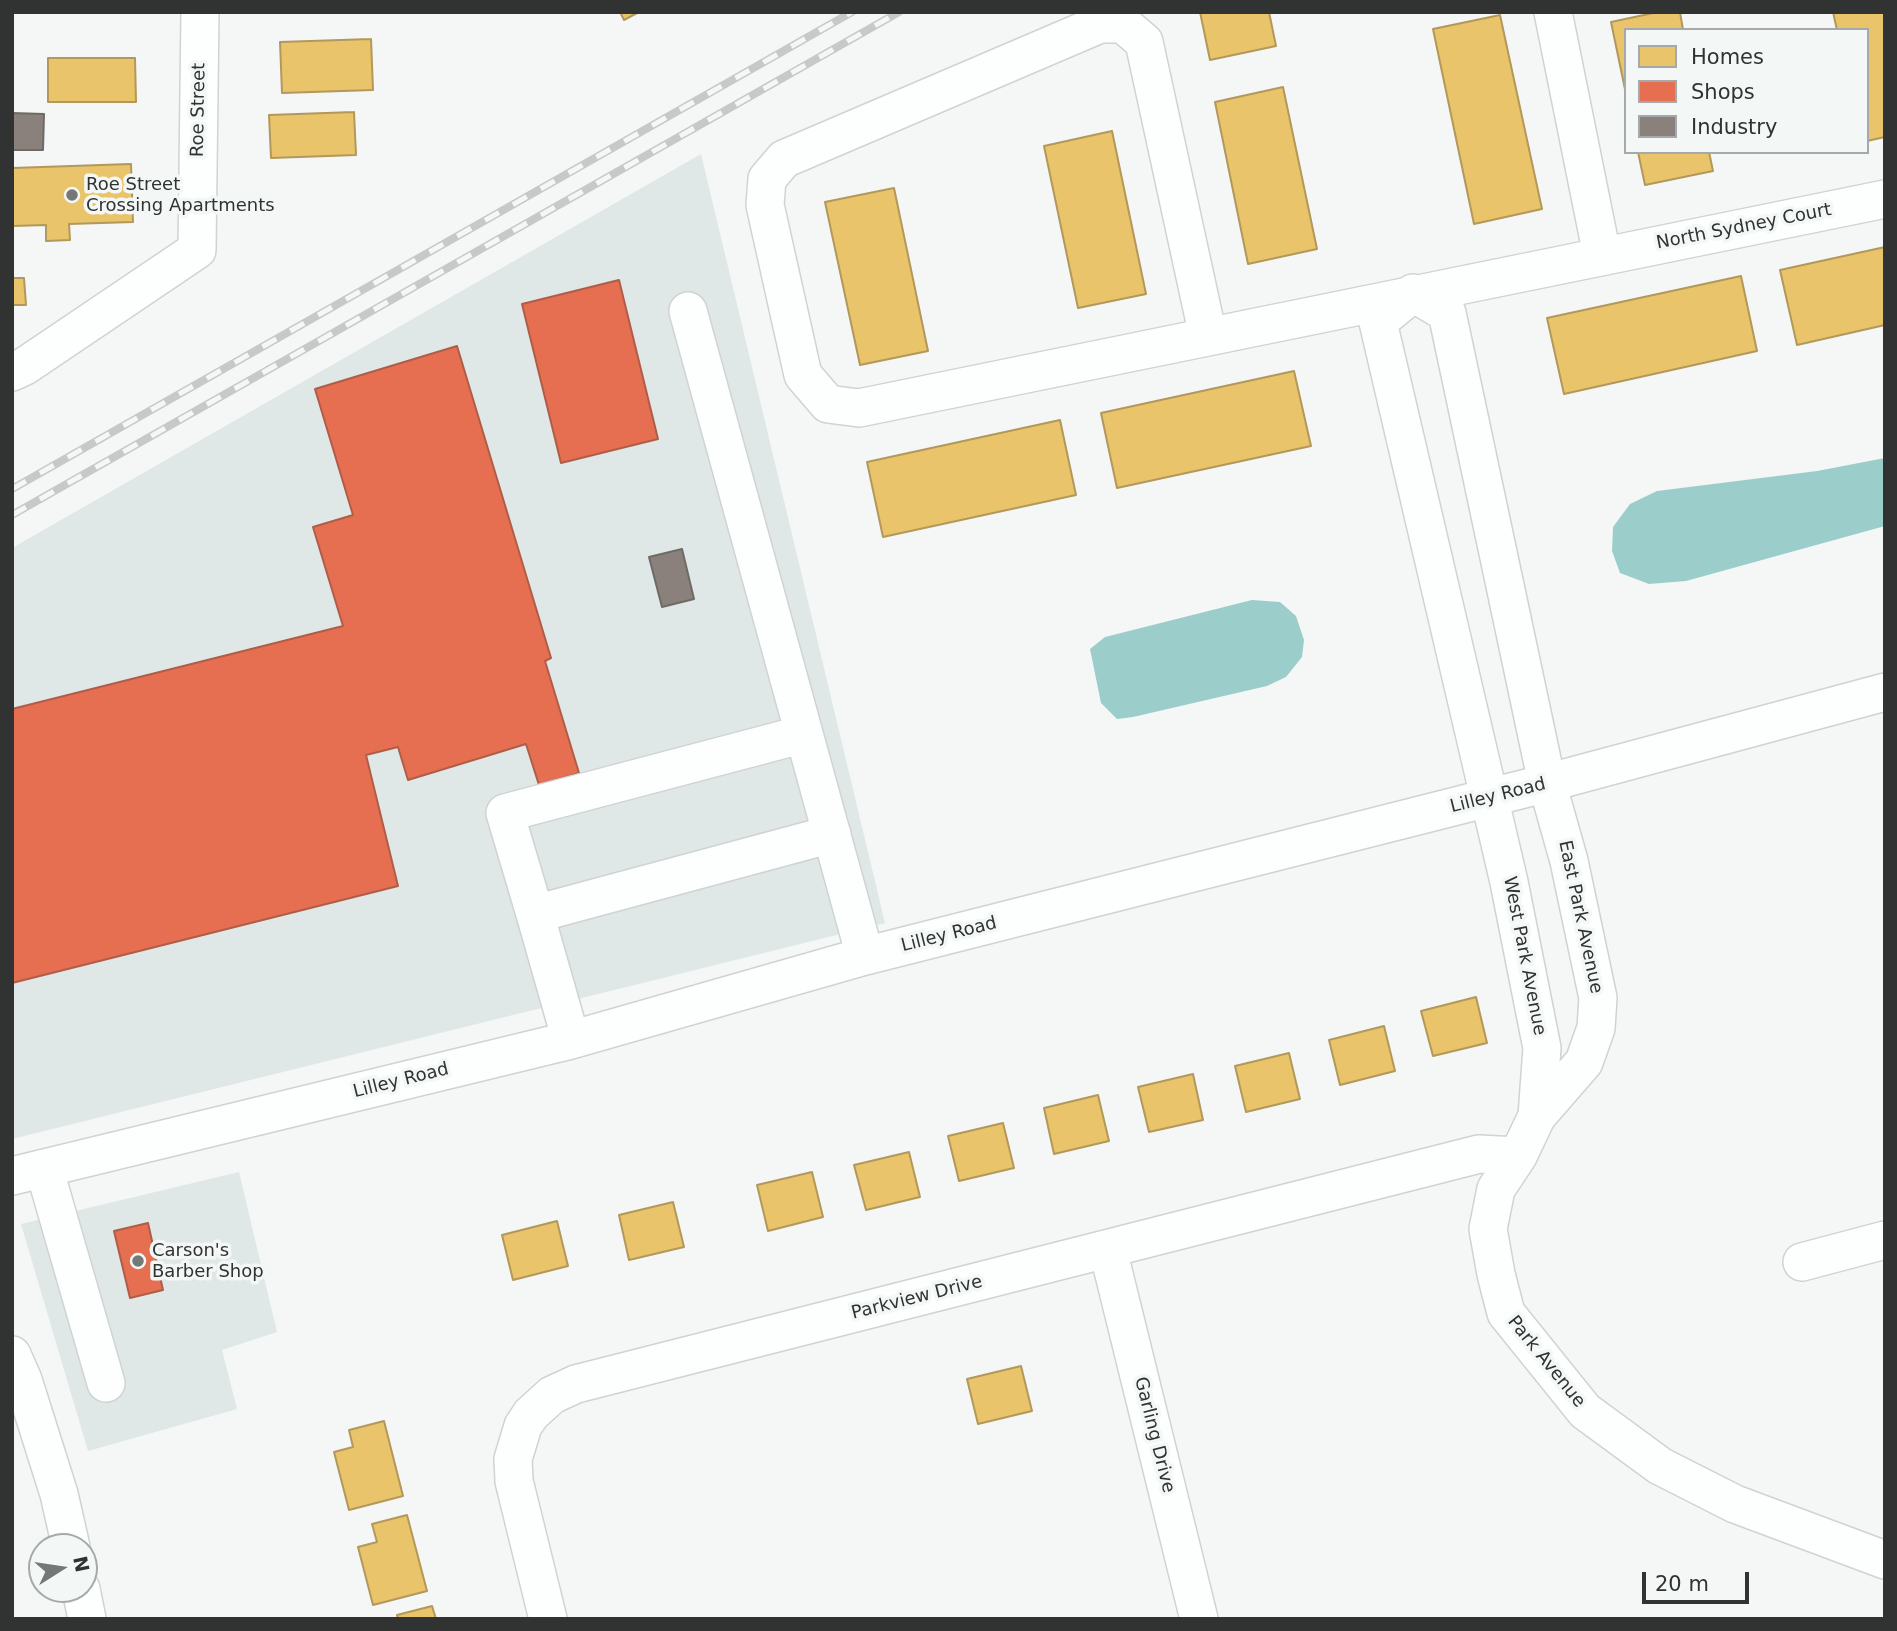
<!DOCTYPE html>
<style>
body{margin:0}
#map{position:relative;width:1897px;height:1631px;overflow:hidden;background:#f4f7f6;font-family:"DejaVu Sans",sans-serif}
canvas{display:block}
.frame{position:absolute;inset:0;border:14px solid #313333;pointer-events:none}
.legend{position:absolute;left:1624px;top:28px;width:245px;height:126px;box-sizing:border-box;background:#f3f8f7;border:2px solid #a5a9a9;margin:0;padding:9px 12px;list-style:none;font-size:21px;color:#313333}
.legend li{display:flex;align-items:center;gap:14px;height:35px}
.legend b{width:35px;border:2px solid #a5a9a9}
.north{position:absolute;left:28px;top:1533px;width:70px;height:70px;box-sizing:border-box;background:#f3f8f7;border:2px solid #a5a9a9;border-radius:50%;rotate:78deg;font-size:19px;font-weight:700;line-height:28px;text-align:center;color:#313333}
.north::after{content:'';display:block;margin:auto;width:24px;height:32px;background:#757877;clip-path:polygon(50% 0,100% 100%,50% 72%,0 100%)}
.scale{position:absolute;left:1642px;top:1572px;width:107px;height:32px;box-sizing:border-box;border:4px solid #313333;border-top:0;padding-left:9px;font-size:21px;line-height:24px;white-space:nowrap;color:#313333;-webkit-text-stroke:5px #f3f8f7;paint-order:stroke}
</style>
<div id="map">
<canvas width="1897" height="1631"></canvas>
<div class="frame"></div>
<ul class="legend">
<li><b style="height:19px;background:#e9c46a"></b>Homes</li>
<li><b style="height:19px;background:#e76f51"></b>Shops</li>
<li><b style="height:19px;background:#8a817c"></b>Industry</li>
</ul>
<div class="north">N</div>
<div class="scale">20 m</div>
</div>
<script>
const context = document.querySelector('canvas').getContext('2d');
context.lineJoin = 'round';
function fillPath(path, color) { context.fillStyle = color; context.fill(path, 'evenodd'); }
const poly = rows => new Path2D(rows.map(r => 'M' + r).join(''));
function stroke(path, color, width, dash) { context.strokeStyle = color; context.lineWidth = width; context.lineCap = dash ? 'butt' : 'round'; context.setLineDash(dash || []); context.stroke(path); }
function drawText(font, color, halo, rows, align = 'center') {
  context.font = font + ' "DejaVu Sans",sans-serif'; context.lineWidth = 7; context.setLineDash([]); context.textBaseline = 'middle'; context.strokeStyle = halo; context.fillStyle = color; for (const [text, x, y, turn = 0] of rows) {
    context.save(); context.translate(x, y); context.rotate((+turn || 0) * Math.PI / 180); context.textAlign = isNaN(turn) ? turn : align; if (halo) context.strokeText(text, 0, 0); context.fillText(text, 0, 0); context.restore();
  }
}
fillPath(poly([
 [701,154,885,923,12,1139,12,548],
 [239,1172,277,1332,222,1350,237,1409,88,1451,21,1224]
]), '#dfe7e7');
fillPath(poly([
 [1885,458,1885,526,1686,581,1649,584,1620,573,1612,551,1613,527,1630,504,1657,491,1817,471],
 [1252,600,1280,602,1296,616,1304,640,1302,657,1286,677,1267,686,1133,717,1117,719,1101,703,1090,649,1105,637]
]), '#9bceca');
const homes = poly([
 [620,12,639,12,624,20,620,12],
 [1200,12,1269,12,1276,46,1210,60,1200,12],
 [1658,12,1680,12,1683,30,1626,30,1626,94,1611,22,1658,12],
 [1833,12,1885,12,1885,137,1867,141,1867,30,1837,30,1833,12],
 [1500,15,1542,209,1474,224,1433,29,1500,15],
 [371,39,373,90,282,93,280,42,371,39],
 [48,58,135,58,136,102,48,102,48,58],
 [1283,87,1317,249,1248,264,1215,102,1283,87],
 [354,112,356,155,271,158,269,115,354,112],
 [1112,131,1146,294,1078,308,1044,146,1112,131],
 [1638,152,1709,152,1713,171,1645,185,1638,152],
 [131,164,133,222,69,224,70,240,46,241,46,225,12,226,12,168,131,164],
 [894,188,928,351,860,365,825,202,894,188],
 [1885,247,1885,325,1797,345,1780,270,1885,247],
 [1741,276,1757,351,1564,394,1547,318,1741,276],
 [12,278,24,278,26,305,12,305,12,278],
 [1294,371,1311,446,1117,488,1101,413,1294,371],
 [1060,420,1076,495,883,537,867,462,1060,420],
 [1476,997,1487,1043,1433,1056,1421,1011,1476,997],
 [1384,1026,1395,1071,1340,1085,1329,1040,1384,1026],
 [1289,1053,1300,1099,1246,1112,1235,1066,1289,1053],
 [1193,1074,1203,1120,1149,1132,1138,1087,1193,1074],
 [1098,1095,1109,1141,1054,1154,1044,1108,1098,1095],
 [1003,1123,1014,1168,959,1181,948,1136,1003,1123],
 [909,1152,920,1197,866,1210,854,1165,909,1152],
 [812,1172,823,1217,768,1231,757,1185,812,1172],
 [673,1202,684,1247,629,1260,619,1215,673,1202],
 [557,1221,568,1266,513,1280,502,1235,557,1221],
 [1021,1366,1032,1411,978,1424,967,1379,1021,1366],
 [384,1421,403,1496,349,1510,334,1452,353,1447,349,1430,384,1421],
 [407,1515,427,1591,373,1605,358,1547,377,1542,372,1524,407,1515],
 [432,1606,436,1619,398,1619,397,1615,432,1606]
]);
fillPath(homes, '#e9c46a');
stroke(homes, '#b2985a', 2);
const shops = poly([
 [619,280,658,439,561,463,522,304,619,280],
 [457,346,551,658,545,661,579,773,539,785,526,744,408,780,398,747,366,755,398,886,12,983,12,709,343,626,313,527,353,515,315,389,457,346],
 [148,1223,163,1290,130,1298,114,1231,148,1223]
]);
fillPath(shops, '#e76f51');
stroke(shops, '#b05d48', 2);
const industry = poly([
 [12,113,44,114,43,150,12,150,12,113],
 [682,549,694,599,662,607,649,557,682,549]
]);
fillPath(industry, '#8a817c');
stroke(industry, '#6f6a66', 2);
const minor = poly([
 [1553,12,1602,255],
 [1413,293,1447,313,1547,783,1569,861,1598,998,1596,1028,1584,1062,1537,1116,1518,1156,1496,1189,1488,1229,1496,1274,1506,1313,1585,1411,1660,1466,1735,1504,1885,1560],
 [1411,295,1378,322,1509,882,1542,1048,1537,1116],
 [688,311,865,956],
 [1208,336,1144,42,1123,24,1100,24,784,159,767,179,765,205,803,375,828,404,859,408,1885,199],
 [12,372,25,366,197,250,200,12],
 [535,914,505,813,804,734],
 [571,1040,535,914,832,834],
 [44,1168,106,1383],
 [12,1176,571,1040,865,956,1547,783,1885,692],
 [1108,1250,1199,1619],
 [1802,1262,1885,1240],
 [12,1355,23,1380,59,1494,71,1547],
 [81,1589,87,1619],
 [548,1619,514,1481,513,1459,523,1426,531,1414,552,1395,576,1384,1479,1154,1518,1156]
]);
stroke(minor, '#d0d3d2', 40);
stroke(minor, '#fdfefe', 37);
const rail = poly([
 [12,489,852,12],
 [12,515,899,12]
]);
stroke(rail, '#c8c8c8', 8);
stroke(rail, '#f3f8f7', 5, [16]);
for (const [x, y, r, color] of [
 [72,195,7,"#757877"],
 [138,1261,7,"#757877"]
]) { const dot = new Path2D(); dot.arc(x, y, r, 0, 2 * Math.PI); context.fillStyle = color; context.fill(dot); stroke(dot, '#f3f8f7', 2.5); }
drawText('18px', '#313333', '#f3f8f7', [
 ["Roe Street",199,110,-89],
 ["North Sydney Court",1744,227,-11],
 ["Lilley Road",1498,796,-14],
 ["East Park Avenue",1580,917,78],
 ["Lilley Road",949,935,-14],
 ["West Park Avenue",1524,956,79],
 ["Lilley Road",401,1081,-14],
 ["Parkview Drive",917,1298,-14],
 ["Park Avenue",1546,1362,51],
 ["Garling Drive",1154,1435,76]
]);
drawText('18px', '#313333', '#f3f8f7', [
 ["Roe Street",86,185],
 ["Crossing Apartments",86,206],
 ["Carson's",152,1251],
 ["Barber Shop",152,1272]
], 'left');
</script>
